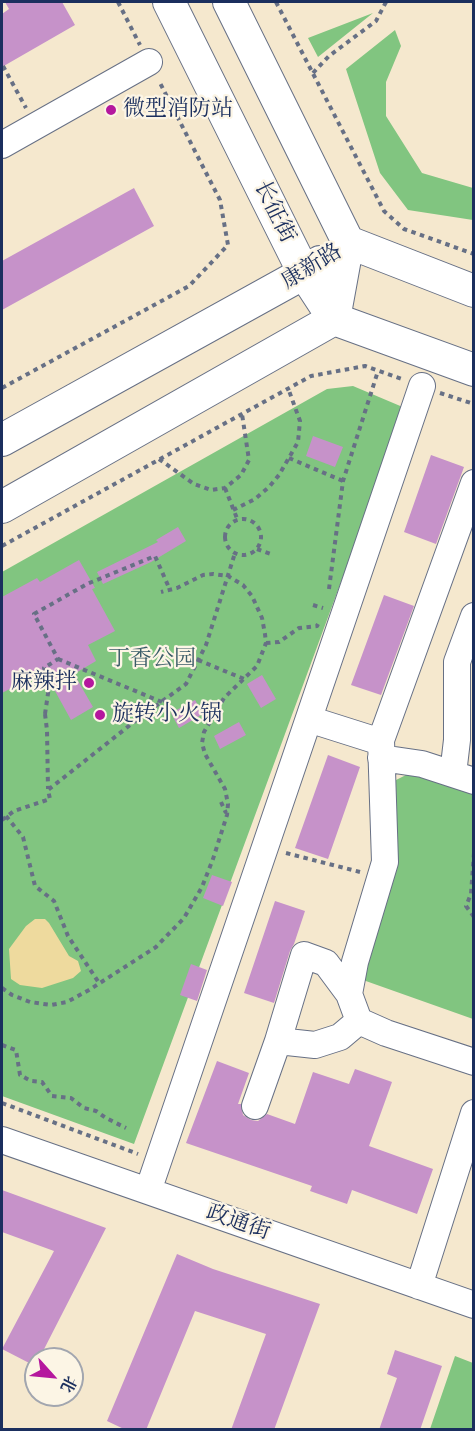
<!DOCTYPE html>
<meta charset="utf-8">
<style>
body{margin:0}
#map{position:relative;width:475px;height:1431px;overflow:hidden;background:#f5e8ce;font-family:"IM FELL French Canon","Noto Serif SC",serif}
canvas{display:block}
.frame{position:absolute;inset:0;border:3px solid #1b2f5e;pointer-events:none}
.north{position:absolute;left:24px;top:1347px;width:60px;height:60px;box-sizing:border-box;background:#fcf5e5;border:2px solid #a2a6af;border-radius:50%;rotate:117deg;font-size:16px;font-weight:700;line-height:24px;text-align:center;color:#1b2f5e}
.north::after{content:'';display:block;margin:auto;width:21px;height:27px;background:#b5179e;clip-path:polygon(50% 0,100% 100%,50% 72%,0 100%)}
</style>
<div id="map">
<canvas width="475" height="1431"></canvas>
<div class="frame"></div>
<div class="north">北</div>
</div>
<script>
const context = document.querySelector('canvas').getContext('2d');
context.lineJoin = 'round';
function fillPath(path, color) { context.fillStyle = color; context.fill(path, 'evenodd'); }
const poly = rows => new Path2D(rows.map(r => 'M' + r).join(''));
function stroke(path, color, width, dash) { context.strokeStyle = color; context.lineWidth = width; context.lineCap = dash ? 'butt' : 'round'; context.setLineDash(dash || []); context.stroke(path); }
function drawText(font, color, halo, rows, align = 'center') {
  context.font = font + ' "IM FELL French Canon","Noto Serif SC",serif'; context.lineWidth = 4.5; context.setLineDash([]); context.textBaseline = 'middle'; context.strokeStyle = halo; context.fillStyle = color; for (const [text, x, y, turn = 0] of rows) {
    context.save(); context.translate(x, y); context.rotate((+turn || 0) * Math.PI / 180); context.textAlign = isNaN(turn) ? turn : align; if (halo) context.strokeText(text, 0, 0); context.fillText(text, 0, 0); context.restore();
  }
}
fillPath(poly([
 [373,13,318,57,308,38],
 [395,30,401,46,386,82,386,116,422,173,473,188,473,220,408,210,380,173,346,69],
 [353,386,405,408,134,1144,2,1096,2,572,327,389],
 [418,769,473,781,473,1019,363,980,397,859,396,780],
 [455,1356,473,1363,473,1429,430,1429]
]), '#81c580');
fillPath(poly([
 [35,919,45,919,49,923,69,956,78,961,81,971,73,978,42,988,20,985,11,979,9,949,26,926]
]), '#eeda9e');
fillPath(poly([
 [5,2,62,2,75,25,2,67,2,14,9,9],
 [134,188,154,226,2,310,2,261],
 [313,436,343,447,335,467,306,456],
 [431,455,464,467,436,544,404,532],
 [178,527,186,541,151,562,103,584,97,572,158,542,156,540],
 [79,560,95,588,92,589,115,631,88,645,96,661,74,674,93,707,71,720,44,671,2,693,2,597,37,578,40,582],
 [384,595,414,606,381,695,351,685],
 [262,675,276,699,261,708,247,684],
 [195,700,203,714,179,728,171,713],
 [239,722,246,735,220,749,214,736],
 [328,755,360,767,328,859,295,848],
 [212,875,232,882,223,906,203,898],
 [275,901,305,911,294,944,290,951,274,1003,244,993],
 [191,964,207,970,197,1001,180,995],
 [217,1061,249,1073,238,1104,241,1104,243,1115,251,1120,258,1121,267,1114,295,1124,313,1072,349,1084,355,1069,392,1082,369,1146,433,1169,417,1214,352,1190,347,1204,310,1191,312,1186,186,1143],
 [2,1190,106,1228,39,1359,36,1359,35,1366,2,1349,54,1251,2,1232],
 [177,1254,213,1269,320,1304,274,1430,231,1430,266,1334,195,1311,146,1430,126,1430,107,1421],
 [395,1350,442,1366,420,1430,379,1430,397,1378,387,1374]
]), '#c692c9');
const minor = poly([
 [2,145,149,62],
 [474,483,381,740,385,862,355,962,349,994,359,1021,386,1033,474,1062],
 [321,723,381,742],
 [381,758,422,764,474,781],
 [453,774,457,740,457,662,474,616],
 [278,1041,304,955,326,963,349,994],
 [255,1106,278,1041,315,1045,340,1037,359,1021],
 [2,1140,474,1305],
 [148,1191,422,386],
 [419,1286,474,1113]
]);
const major = poly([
 [169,2,304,273,334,319,474,370],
 [229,2,348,242,474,291],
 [2,440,304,273,320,262],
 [2,507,334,319,348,242]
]);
stroke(minor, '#677085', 28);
stroke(major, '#677085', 34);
stroke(poly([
 [118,2,140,45],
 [276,2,384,211,404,229,474,254],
 [3,66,26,108],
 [313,73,329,56,376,21,386,2],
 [2,388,189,286,228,245,220,200,159,81],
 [440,393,474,404],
 [289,458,343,481],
 [159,459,194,484,211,490,225,488,241,475,249,460,242,414],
 [225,488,238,521],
 [233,510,255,499,269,487,279,475,298,442,300,421,288,388],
 '225 537a18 18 0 1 1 36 0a18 18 0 1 1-36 0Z',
 [2,546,311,376,365,366,402,379],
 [257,549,271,554],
 [329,589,343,481,378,371],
 [313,605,323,608],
 [266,643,279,642,299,628,317,626,318,624],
 [198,660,244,679],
 [50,680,44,668,58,659,34,614,87,584,155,556,170,590],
 [45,714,47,730,48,789],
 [221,802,226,813],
 [6,816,23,837,35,886,54,901,68,936,99,983],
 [2,820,14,811,50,799,48,790,139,718,186,684,206,645,235,553],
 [286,853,360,872],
 [474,853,471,894,466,906,474,917],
 [2,988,12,995,30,1002,51,1005,67,1002,89,990,156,947,184,918,202,887,213,859,227,815,228,804,225,789,205,754,202,743,204,732,224,698,257,666,266,643,265,634,262,618,252,596,243,585,228,576,213,574,203,575,177,588,161,592],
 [2,1045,16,1050,20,1075,31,1081,42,1082,52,1096,71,1098,84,1108,96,1111,106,1118,126,1128],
 [2,1103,138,1154]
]), '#677085', 4, [4.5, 4.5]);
stroke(minor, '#fff', 26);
stroke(major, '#fff', 32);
stroke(poly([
 [58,659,162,702],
 [45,714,50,680]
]), '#677085', 4, [4.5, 4.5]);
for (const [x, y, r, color] of [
 [111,110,6,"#b5179e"],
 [89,683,6,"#b5179e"],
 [100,715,6,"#b5179e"]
]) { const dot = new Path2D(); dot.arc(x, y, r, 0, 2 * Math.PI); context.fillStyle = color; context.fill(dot); stroke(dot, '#fcf5e5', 2); }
drawText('22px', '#1b2f5e', '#fcf5e5', [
 ["微型消防站",123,110],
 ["麻辣拌",77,683,"right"],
 ["旋转小火锅",112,715]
], 'left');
drawText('22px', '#1b2f5e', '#fcf5e5', [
 ["长征街",274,212,64],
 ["康新路",312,267,-31],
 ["政通街",238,1223,19]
]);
drawText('22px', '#3a5c68', '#fcf5e5', [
 ["丁香公园",152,660]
]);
</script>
